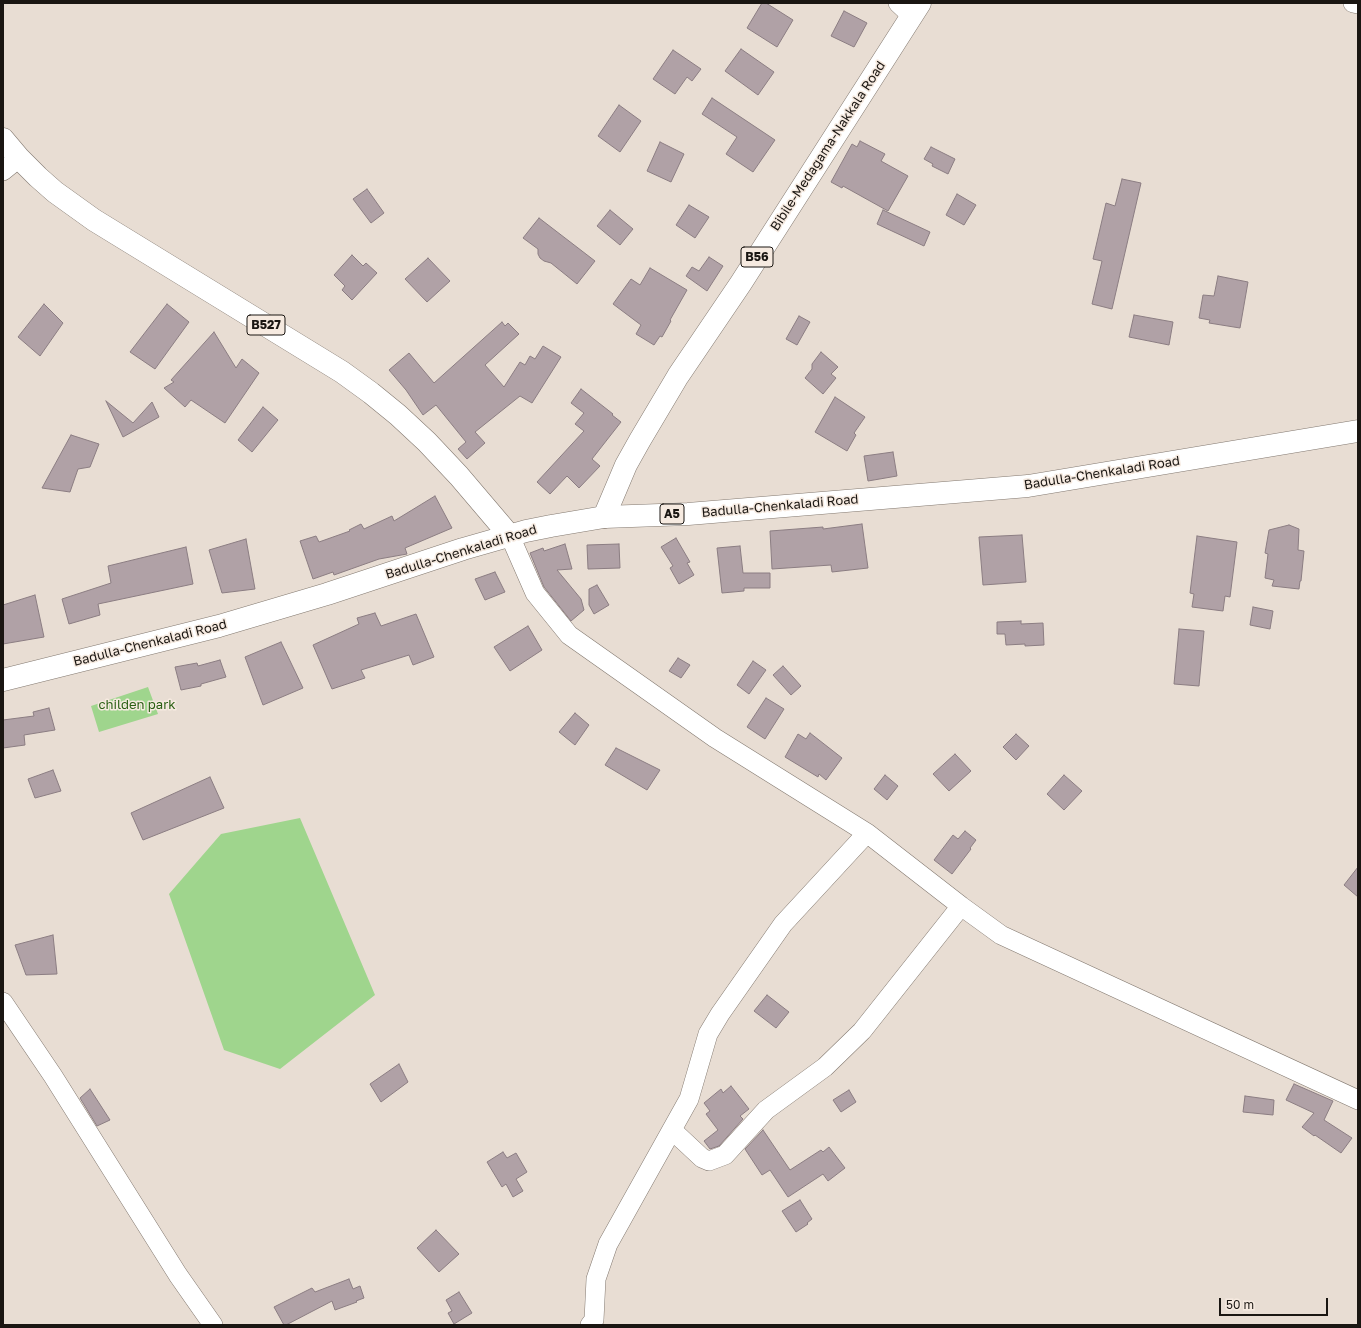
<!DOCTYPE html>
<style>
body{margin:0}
#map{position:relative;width:1361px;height:1328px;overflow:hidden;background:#e8ddd3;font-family:"Golos Text",sans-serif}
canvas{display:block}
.frame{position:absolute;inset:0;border:4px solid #1a1612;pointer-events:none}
.scale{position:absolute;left:1219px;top:1298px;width:109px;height:18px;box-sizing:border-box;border:2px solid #1a1612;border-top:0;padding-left:5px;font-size:12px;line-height:14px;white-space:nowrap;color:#1a1612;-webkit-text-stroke:3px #f6eae0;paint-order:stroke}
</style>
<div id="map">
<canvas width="1361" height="1328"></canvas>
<div class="frame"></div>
<div class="scale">50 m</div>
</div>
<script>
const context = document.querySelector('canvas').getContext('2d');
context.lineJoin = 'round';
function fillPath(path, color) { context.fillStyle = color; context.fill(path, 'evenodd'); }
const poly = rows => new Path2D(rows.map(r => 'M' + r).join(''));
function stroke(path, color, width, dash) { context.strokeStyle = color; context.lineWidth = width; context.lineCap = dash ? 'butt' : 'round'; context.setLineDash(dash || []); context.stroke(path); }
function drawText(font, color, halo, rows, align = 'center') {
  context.font = font + ' "Golos Text",sans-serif'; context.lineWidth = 3; context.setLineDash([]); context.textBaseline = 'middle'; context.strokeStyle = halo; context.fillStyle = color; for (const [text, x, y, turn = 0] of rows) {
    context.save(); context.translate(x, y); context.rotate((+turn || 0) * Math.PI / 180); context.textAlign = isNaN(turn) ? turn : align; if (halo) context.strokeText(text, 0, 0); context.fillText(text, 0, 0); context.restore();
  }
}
fillPath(poly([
 [148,687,158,714,99,732,91,706],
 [300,818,375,995,280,1069,224,1050,169,894,221,834]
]), '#9fd58d');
const building = poly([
 [762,3,766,3,793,20,777,47,747,28,762,3],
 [844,11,867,23,854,47,831,36,844,11],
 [741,49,774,72,758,95,725,71,741,49],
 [673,50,701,69,692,81,687,77,675,94,653,79,673,50],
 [712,98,775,140,753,172,726,154,737,137,702,114,712,98],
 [619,105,641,121,620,152,598,136,619,105],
 [860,141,885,154,881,161,908,176,888,211,843,186,842,188,831,182,852,144,857,147,860,141],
 [660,142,684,154,671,182,647,171,660,142],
 [931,147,955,159,948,174,932,166,933,164,924,159,931,147],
 [1122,179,1141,183,1112,309,1092,304,1102,261,1093,259,1106,203,1115,206,1122,179],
 [367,189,384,213,371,223,353,199,367,189],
 [957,194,976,205,964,225,946,215,957,194],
 [689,205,709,217,695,238,676,225,689,205],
 [610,210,633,229,620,245,597,226,610,210],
 [883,210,930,232,924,246,877,224,883,210],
 [539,218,595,261,577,284,551,263,544,261,540,258,538,254,538,249,523,238,539,218],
 [352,255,363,266,366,263,377,273,352,300,342,290,345,286,334,275,352,255],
 [709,257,723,266,707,291,686,276,692,267,699,271,709,257],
 [428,258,450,281,427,302,405,279,428,258],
 [650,268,687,290,670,320,671,321,662,337,660,336,654,345,636,334,641,325,613,304,631,279,640,285,650,268],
 [1218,276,1248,282,1240,328,1209,323,1210,320,1199,318,1203,295,1214,296,1218,276],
 [44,304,63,323,40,356,18,337,44,304],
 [167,304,189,322,155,369,130,352,167,304],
 [1134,315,1173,322,1169,345,1129,337,1134,315],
 [799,316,810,322,797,345,786,339,799,316],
 [502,322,505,326,508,323,519,334,485,365,504,387,520,362,525,365,530,356,535,359,543,346,561,357,532,403,520,396,475,432,485,443,467,459,458,449,466,442,436,405,423,415,406,390,389,370,409,353,434,383,502,322],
 [214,332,236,368,242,359,259,373,225,423,191,400,185,407,164,388,174,382,171,380,214,332],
 [821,352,838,367,831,374,836,378,823,394,805,378,812,369,812,364,821,352],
 [581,389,613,414,612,415,621,422,592,459,600,466,579,488,567,476,550,494,537,482,584,431,575,424,584,413,571,403,581,389],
 [835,397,865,417,854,433,856,435,847,451,815,432,835,397],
 [106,401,133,423,152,402,159,417,123,437,106,401],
 [263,407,278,420,252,452,238,440,263,407],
 [71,435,99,444,90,467,78,469,70,492,42,488,71,435],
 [893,452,897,476,868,481,864,456,893,452],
 [435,496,452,528,405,548,407,554,379,559,334,575,333,572,313,579,300,541,316,536,319,542,350,531,349,530,361,524,364,529,392,516,394,521,435,496],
 [862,524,868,568,832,572,831,565,772,569,770,531,823,527,823,529,862,524],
 [1289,525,1299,529,1298,550,1304,551,1301,581,1300,581,1299,589,1272,586,1274,580,1265,578,1268,554,1265,553,1269,530,1289,525],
 [1022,535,1026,582,983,585,979,537,1022,535],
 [1197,536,1237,542,1230,597,1225,596,1223,611,1192,607,1194,594,1190,593,1197,536],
 [676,538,690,562,687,563,694,575,679,584,670,568,673,566,661,547,676,538],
 [246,539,255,589,222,593,209,550,246,539],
 [565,544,572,569,557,570,581,599,584,610,571,621,544,587,530,553,543,548,544,551,565,544],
 [619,544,620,568,588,569,587,545,619,544],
 [740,546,743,573,770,573,770,588,744,588,744,591,722,593,717,548,740,546],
 [186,547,193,584,98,604,100,615,69,624,62,599,111,583,108,566,186,547],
 [495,572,505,592,485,600,475,579,495,572],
 [597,585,609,605,594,614,589,605,589,589,597,585],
 [35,595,44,637,3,644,3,605,35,595],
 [1253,607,1273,611,1270,629,1250,625,1253,607],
 [375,613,381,626,416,614,434,657,413,665,409,655,361,670,365,678,332,689,313,645,359,624,357,618,375,613],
 [1021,621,1021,624,1043,623,1044,645,1025,646,1025,644,1006,645,1005,634,997,634,997,622,1021,621],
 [528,626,542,650,510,671,494,647,528,626],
 [1179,629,1204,631,1199,686,1174,684,1179,629],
 [281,642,303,688,263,705,245,657,281,642],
 [678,658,690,665,681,678,669,671,678,658],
 [220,660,226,677,201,684,201,686,181,690,175,667,197,663,198,666,220,660],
 [753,661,766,670,749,694,737,685,753,661],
 [783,666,801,686,791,695,773,675,783,666],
 [766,698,784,709,765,739,747,727,766,698],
 [49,708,55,730,24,735,25,745,3,748,3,720,34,716,33,712,49,708],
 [575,713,589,725,575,745,559,732,575,713],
 [810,733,842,758,826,780,819,774,818,777,785,757,798,734,806,739,810,733],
 [1016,734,1029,746,1016,760,1003,747,1016,734],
 [616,748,660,770,647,790,605,765,616,748],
 [955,754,971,771,949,791,933,774,955,754],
 [53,770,61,791,35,798,28,779,53,770],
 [885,775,898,786,887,800,874,789,885,775],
 [1064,775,1082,791,1064,810,1047,794,1064,775],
 [210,777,224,808,143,840,131,813,210,777],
 [965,831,976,840,970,848,971,849,952,874,934,860,953,835,958,839,965,831],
 [1358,867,1358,897,1344,885,1358,867],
 [53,935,57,974,26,975,15,945,53,935],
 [767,995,789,1012,776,1028,754,1011,767,995],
 [399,1064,408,1082,381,1102,370,1084,399,1064],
 [1294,1084,1333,1101,1324,1120,1352,1138,1341,1153,1315,1135,1314,1136,1302,1127,1314,1113,1286,1100,1294,1084],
 [731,1086,749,1109,740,1116,743,1119,719,1146,710,1149,704,1141,718,1130,706,1114,710,1111,704,1103,721,1089,723,1093,731,1086],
 [90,1089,110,1120,97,1126,80,1098,90,1089],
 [849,1090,856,1102,841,1112,833,1100,849,1090],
 [1245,1096,1274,1100,1273,1115,1243,1112,1245,1096],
 [763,1130,790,1170,821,1150,823,1152,829,1147,845,1168,828,1181,823,1174,788,1197,770,1170,762,1175,745,1149,763,1130],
 [503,1152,507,1158,516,1153,527,1172,516,1179,523,1191,513,1197,506,1184,502,1187,487,1162,503,1152],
 [800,1200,812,1219,807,1223,808,1224,796,1232,782,1211,800,1200],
 [436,1230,459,1254,439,1272,417,1248,436,1230],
 [349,1279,353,1289,360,1286,364,1298,356,1301,357,1302,335,1310,332,1301,286,1325,284,1325,274,1307,312,1288,315,1292,349,1279],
 [459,1292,472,1313,454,1324,448,1313,452,1311,446,1300,459,1292]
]);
fillPath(building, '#b0a1a6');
stroke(building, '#8b7d82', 1);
const minor = poly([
 [898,3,912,16],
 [1353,3,1358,4],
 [3,171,19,158],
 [510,536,535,593,569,635,715,738,867,833,961,906,1001,935,1358,1100],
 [3,1002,53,1076,178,1275,213,1325],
 [672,1130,702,1158,709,1161,725,1155,766,1110,825,1067,862,1031,961,906],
 [590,1325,594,1320,596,1279,608,1244,689,1099,708,1034,720,1014,783,924,867,833]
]);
const major = poly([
 [3,139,19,158,38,177,55,192,94,220,342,372,371,393,398,415,427,442,459,476,510,536],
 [604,517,626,465,640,440,678,376,741,283,920,3]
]);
const highway = poly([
 [3,680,219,626,327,594,463,549,526,531,551,526,604,517,688,514,1028,486,1358,431]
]);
stroke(minor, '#837970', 20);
stroke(major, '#837970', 23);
stroke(highway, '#837970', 23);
stroke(minor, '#fff', 19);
stroke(major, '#fff', 22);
stroke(highway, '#fff', 22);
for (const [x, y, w] of [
 [757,257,32],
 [266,325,38],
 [672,514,24]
]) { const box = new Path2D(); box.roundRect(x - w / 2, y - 10, w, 20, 3); context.fillStyle = '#f6eae0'; context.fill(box); stroke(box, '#1a1612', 1); }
drawText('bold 12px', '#1a1612', null, [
 ["B56",757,257],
 ["B527",266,325],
 ["A5",672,514]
]);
drawText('13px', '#1a1612', '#f6eae0', [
 ["Bibile-Medagama-Nakkala Road",828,146,-57],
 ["Badulla-Chenkaladi Road",1102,473,-9],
 ["Badulla-Chenkaladi Road",780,506,-5],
 ["Badulla-Chenkaladi Road",461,552,-17],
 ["Badulla-Chenkaladi Road",150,643,-14]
]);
drawText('13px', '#2a5f13', '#f6eae0', [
 ["childen park",137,705]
]);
</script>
